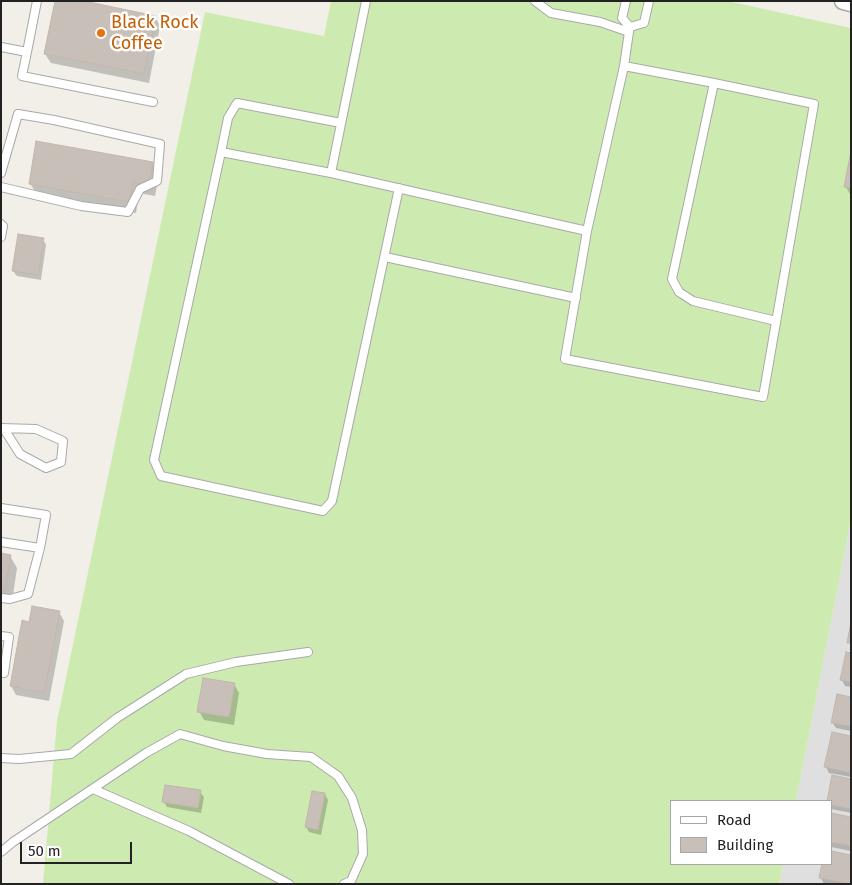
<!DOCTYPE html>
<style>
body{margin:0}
#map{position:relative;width:852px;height:885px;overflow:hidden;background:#f2efe9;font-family:"Fira Sans",sans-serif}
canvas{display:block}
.frame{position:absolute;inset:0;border:2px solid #222;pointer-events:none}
.legend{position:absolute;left:670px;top:800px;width:162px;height:65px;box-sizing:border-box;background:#fff;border:1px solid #a7a7a7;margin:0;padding:6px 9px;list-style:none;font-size:15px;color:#222}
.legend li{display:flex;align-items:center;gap:10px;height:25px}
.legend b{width:25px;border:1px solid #a7a7a7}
.scale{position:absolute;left:20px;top:842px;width:112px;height:22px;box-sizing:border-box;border:2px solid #222;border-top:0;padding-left:6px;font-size:15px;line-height:18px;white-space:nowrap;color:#222;-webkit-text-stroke:4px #fff;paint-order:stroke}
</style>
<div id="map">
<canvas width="852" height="885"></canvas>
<div class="frame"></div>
<ul class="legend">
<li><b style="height:6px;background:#fff"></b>Road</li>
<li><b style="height:14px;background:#c7bfb8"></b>Building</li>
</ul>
<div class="scale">50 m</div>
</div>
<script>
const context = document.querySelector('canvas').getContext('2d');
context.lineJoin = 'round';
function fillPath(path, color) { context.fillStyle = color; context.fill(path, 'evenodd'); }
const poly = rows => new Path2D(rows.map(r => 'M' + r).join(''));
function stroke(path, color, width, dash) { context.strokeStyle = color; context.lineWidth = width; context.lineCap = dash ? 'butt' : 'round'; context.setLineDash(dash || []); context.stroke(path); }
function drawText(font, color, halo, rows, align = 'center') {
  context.font = font + ' "Fira Sans",sans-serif'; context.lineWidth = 5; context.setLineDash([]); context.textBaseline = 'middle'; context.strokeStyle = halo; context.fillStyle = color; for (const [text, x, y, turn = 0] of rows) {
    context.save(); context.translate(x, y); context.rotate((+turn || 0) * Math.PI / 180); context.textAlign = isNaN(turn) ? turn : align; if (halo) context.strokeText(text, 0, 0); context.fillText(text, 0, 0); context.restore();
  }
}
fillPath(poly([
 [851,519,851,884,779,884,783,864,831,864,831,801,796,801]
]), '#e0dfdf');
fillPath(poly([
 [331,1,727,1,851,28,851,519,796,801,671,801,671,864,783,864,779,884,43,884,57,721,205,12,324,36]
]), '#cdebb0');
fillPath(poly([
 [155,17,160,26,149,83,51,63,45,54],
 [851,157,851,196,846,187],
 [152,163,159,175,155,196,139,193,136,213,37,195,30,183],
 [43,239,46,245,41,280,17,276,13,271],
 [1,555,10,556,17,568,12,602,1,600],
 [59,612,64,621,49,701,16,695,11,686],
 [851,654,851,687,845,686,842,680],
 [234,684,239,693,234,725,204,720,199,711],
 [851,698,851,731,836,728,832,722],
 [851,737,851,777,829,773,826,767],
 [833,777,851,780,851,813,831,809,831,801,828,801],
 [200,792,204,797,201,813,167,807,164,802],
 [325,794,328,800,321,835,309,832,306,827],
 [832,814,851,818,851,851,831,847],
 [831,853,851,857,851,884,824,884,821,878,823,864,831,864]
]), '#0003');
const building = poly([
 [55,1,84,1,156,16,144,74,44,54,55,1],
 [36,141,153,162,149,185,133,182,129,202,29,184,36,141],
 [851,151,851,188,844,187,851,151],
 [18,234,44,238,38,275,12,271,18,234],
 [1,553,11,555,5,590,1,590,1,553],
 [32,606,60,611,44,693,10,686,22,620,29,622,32,606],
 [851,622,851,643,847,643,851,622],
 [846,652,851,653,851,682,840,680,846,652],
 [203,678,235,683,229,717,197,712,203,678],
 [837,694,851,697,851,726,831,723,837,694],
 [832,732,851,736,851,773,824,767,832,732],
 [832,775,851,779,851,809,831,805,831,801,827,801,832,775],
 [165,785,201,790,198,808,162,802,165,785],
 [312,791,325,793,318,830,305,827,312,791],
 [831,813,851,817,851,846,831,842,831,813],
 [831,851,851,855,851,884,819,878,822,864,831,864,831,851]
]);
fillPath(building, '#c7bfb8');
stroke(building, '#c4b6ab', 1);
const lane = poly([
 [366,1,331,173,587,231],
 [535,1,551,13,600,22,629,32,624,66],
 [626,1,622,18,630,27,629,31],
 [630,27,644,23,649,1],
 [1,47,27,52,22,76,153,102],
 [27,52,37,1],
 [624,66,714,83,814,104,763,397,565,359,587,231,624,66],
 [714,83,672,279,679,292,693,301,776,321],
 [221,152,228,118,237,103,341,123],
 [1,173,18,114,54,120,160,144,157,181,140,189,128,212,81,206,1,187],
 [331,173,221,152,154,460,161,476,323,511,332,501,399,188],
 [1,224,3,226,1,237],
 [385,257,576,298],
 [1,428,36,429,63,441,61,462,46,468,20,454,4,429],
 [1,508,46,515,40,548],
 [1,542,40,548,28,594,10,599,1,598],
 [1,636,9,637,4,673],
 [1,758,19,759,71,754,117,718,186,674,236,662,308,652],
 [93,789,189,831,289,884],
 [1,852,13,842,146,753,180,734,223,746,267,754,311,757,338,776,352,798,362,830,363,854,351,881,344,884]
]);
const street = poly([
 [843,1,851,3]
]);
stroke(lane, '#a9a9a9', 10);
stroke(street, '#a9a9a9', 19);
stroke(lane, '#fff', 8);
stroke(street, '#fff', 16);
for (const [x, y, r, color] of [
 [101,33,5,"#e8710a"]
]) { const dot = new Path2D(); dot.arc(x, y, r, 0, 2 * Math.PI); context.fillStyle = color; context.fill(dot); stroke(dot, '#fff', 2); }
drawText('18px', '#c56008', '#fff', [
 ["Black Rock",111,23],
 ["Coffee",111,44]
], 'left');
</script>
